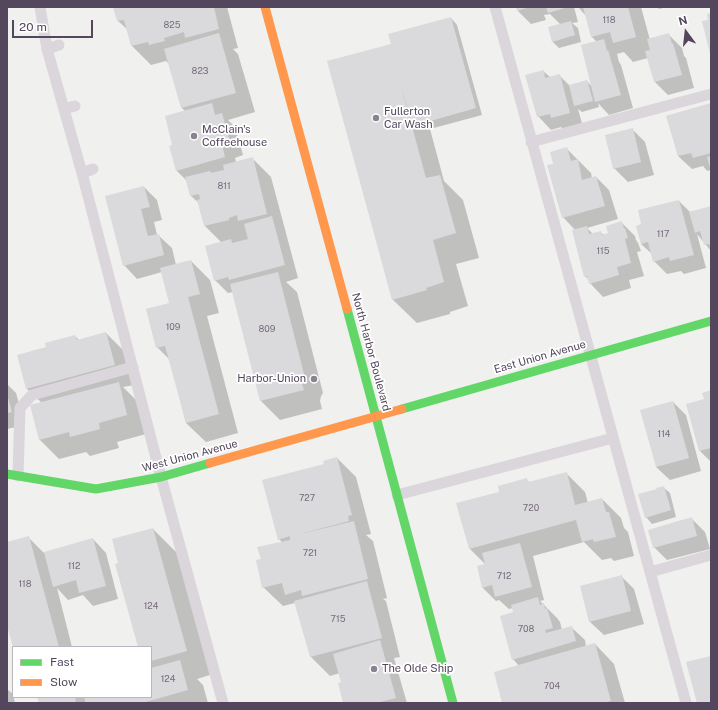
<!DOCTYPE html>
<style>
body{margin:0}
#map{position:relative;width:718px;height:710px;overflow:hidden;background:#f0f0ef;font-family:"Public Sans",sans-serif}
canvas{display:block}
.frame{position:absolute;inset:0;border:8px solid #53465d;pointer-events:none}
.legend{position:absolute;left:12px;top:646px;width:140px;height:52px;box-sizing:border-box;background:#fff;border:1px solid #bab5be;margin:0;padding:5px 7px;list-style:none;font-size:12px;color:#53465d}
.legend li{display:flex;align-items:center;gap:8px;height:20px}
.legend b{width:20px;border:1px solid #bab5be}
.north{position:absolute;left:666px;top:12px;width:40px;height:40px;-webkit-text-stroke:3px #fff;paint-order:stroke;rotate:345deg;font-size:11px;font-weight:700;line-height:16px;text-align:center;color:#53465d}
.north::after{content:'';display:block;margin:auto;width:14px;height:18px;background:#53465d;clip-path:polygon(50% 0,100% 100%,50% 72%,0 100%)}
.scale{position:absolute;left:12px;top:20px;width:81px;height:18px;box-sizing:border-box;border:2px solid #53465d;border-top:0;padding-left:5px;font-size:12px;line-height:14px;white-space:nowrap;color:#53465d;-webkit-text-stroke:3px #fff;paint-order:stroke}
</style>
<div id="map">
<canvas width="718" height="710"></canvas>
<div class="frame"></div>
<ul class="legend">
<li><b style="height:5px;background:#63d668"></b>Fast</li>
<li><b style="height:5px;background:#ff974d"></b>Slow</li>
</ul>
<div class="north">N</div>
<div class="scale">20 m</div>
</div>
<script>
const context = document.querySelector('canvas').getContext('2d');
context.lineJoin = 'round';
function fillPath(path, color) { context.fillStyle = color; context.fill(path, 'evenodd'); }
const poly = rows => new Path2D(rows.map(r => 'M' + r).join(''));
function stroke(path, color, width, dash) { context.strokeStyle = color; context.lineWidth = width; context.lineCap = dash ? 'butt' : 'round'; context.setLineDash(dash || []); context.stroke(path); }
function drawText(font, color, halo, rows, align = 'center') {
  context.font = font + ' "Public Sans",sans-serif'; context.lineWidth = 3.5; context.setLineDash([]); context.textBaseline = 'middle'; context.strokeStyle = halo; context.fillStyle = color; for (const [text, x, y, turn = 0] of rows) {
    context.save(); context.translate(x, y); context.rotate((+turn || 0) * Math.PI / 180); context.textAlign = isNaN(turn) ? turn : align; if (halo) context.strokeText(text, 0, 0); context.fillText(text, 0, 0); context.restore();
  }
}
fillPath(poly([
 [114,7,227,7,238,48,233,49,238,54,255,112,228,120,235,127,243,155,235,158,236,162,252,158,271,177,298,278,286,282,297,292,323,393,321,396,320,401,322,409,280,420,261,401,233,292,228,293,215,280,222,243,205,226,200,204,191,196,187,181,177,171,173,146,185,111,182,108,169,64,166,61,151,65,132,46,128,30,118,21],
 [517,7,574,7,578,22,572,23,578,28,581,42,559,48,552,41,561,25,550,14,544,15,546,20,531,24,518,11],
 [578,7,641,7,650,40,669,35,682,48,684,56,686,58,694,88,668,95,655,82,648,58,633,62,624,52,617,54,619,62,621,65,633,108,609,115,598,103,599,107,582,112,578,109,583,127,565,131,561,127,551,130,538,116,543,71,550,77,559,75,570,86,587,81,592,87,597,42,592,37,586,16],
 [657,7,667,7,659,9],
 [451,18,457,25,482,115,430,129,444,181,463,200,479,258,456,264,468,306,450,312,450,314,417,323,392,299,390,45],
 [711,104,711,170,707,171,703,166,692,169,678,156,667,116],
 [632,129,645,142,654,175,628,182,614,168],
 [566,148,591,173,592,178,596,177,609,190,618,219,587,228,593,234,600,232,604,235,609,234,621,222,635,236,636,240,638,243,641,251,637,252,644,276,629,280,631,288,603,297,590,283,589,280,585,276,575,230,563,217,555,165],
 [144,187,157,200,162,220,154,222,157,235,158,235,172,248,176,265,191,261,210,280,219,313,207,316,238,433,206,442,186,423,170,360,157,347,171,303,162,272,137,279,124,265],
 [679,201,690,212,711,207,711,251,697,234,706,268,684,274,681,271,667,274,654,261,652,254,641,244,643,225],
 [106,333,125,352,134,385,123,387,138,402,146,434,117,442,119,448,90,456,86,452,59,459,40,440,31,406,42,403,27,389,18,355,47,348,75,336,79,340],
 [7,384,16,393,25,425,7,429],
 [711,391,711,462,700,451,705,400],
 [673,402,686,415,701,471,670,480,656,467],
 [337,458,356,477,371,534,366,535,373,541,387,598,383,599,386,601,400,657,394,658,407,703,344,703,342,683,340,673,330,676,311,657,295,603,283,606,263,587,262,560,282,542,279,539,325,465],
 [566,473,585,492,588,503,602,499,621,518,624,528,628,532,634,556,614,561,611,558,602,560,584,542,533,556,544,600,540,601,557,618,560,622,562,630,571,627,585,640,586,647,595,644,614,664,625,703,503,703,519,666,513,659,514,613,513,608,509,609,499,600,496,601,483,588,486,565,470,549,457,504,501,493,526,479,530,483],
 [663,487,670,493,676,517,652,524,646,517],
 [692,519,705,532,710,549,667,560,654,547],
 [153,529,177,553,210,675,197,679,203,685,208,703,40,703,38,697,151,697,151,647,139,647],
 [29,538,44,553,93,539,106,553,118,599,93,606,83,595,68,600,57,588,72,647,14,647,8,626,7,627,7,543],
 [621,576,634,589,644,624,604,635,590,622,581,587],
 [7,689,13,694,15,703,7,703]
]), '#0003');
fillPath(poly([
 [113,7,214,7,219,29,185,38,184,32,164,38,165,41,149,45,148,42,131,46,124,20,117,21],
 [516,7,530,7,517,11],
 [546,7,565,7,565,8,548,13],
 [583,7,628,7,636,37,613,43,610,32,591,37],
 [711,13,711,54,710,54,702,21,708,20,707,14],
 [451,17,476,108,413,126,401,86,426,178,440,175,456,233,433,240,444,282,426,288,427,290,392,300,327,61,391,44,388,34],
 [571,21,575,35,552,42,548,27],
 [219,33,236,93,181,108,164,49],
 [669,33,672,44,673,43,682,75,654,82,645,51,650,50,647,39],
 [604,39,607,51,608,50,621,95,595,102,581,45],
 [544,70,545,78,560,74,570,113,551,118,550,114,537,117,525,75],
 [587,80,593,101,574,106,569,85],
 [212,103,215,115,222,113,230,142,222,144,225,157,176,171,169,146,172,145,165,116],
 [711,103,711,153,693,158,691,153,678,156,666,116],
 [633,128,641,162,613,169,605,135],
 [567,147,571,161,578,159,582,180,596,176,605,206,562,218,547,165,553,164,550,152],
 [711,156,711,171,707,157],
 [253,157,267,214,238,221,237,215,229,218,229,220,204,226,197,200,200,199,199,194,190,196,185,177,210,171,211,173,224,170,223,165],
 [144,186,150,207,141,209,148,236,159,234,164,255,123,266,105,196],
 [679,200,694,255,670,261,669,257,653,262,648,242,641,244,636,226,641,224,638,210],
 [711,206,711,249,709,244,704,245,700,231,695,233,689,212],
 [272,216,285,265,229,280,228,277,214,281,205,246,231,239,232,243,248,239,244,224],
 [622,221,624,229,625,228,628,238,625,239,631,263,617,267,619,275,589,284,587,276,584,277,572,230,587,226,589,234,601,231,602,235,608,233,606,226],
 [191,260,200,294,188,297,219,414,186,423,165,346,156,348,146,309,169,303,160,268],
 [278,272,304,374,302,376,301,381,304,390,260,401,230,284],
 [106,332,115,365,26,389,17,355,46,347,45,343,75,335,77,340],
 [119,382,127,415,99,423,100,429,70,437,69,432,39,440,30,405],
 [711,390,711,448,699,451,686,404,704,399,702,393],
 [7,394,12,412,7,413],
 [673,401,689,458,656,467,640,410],
 [337,457,352,515,348,516,349,521,296,535,354,521,368,579,302,596,301,590,285,595,282,583,262,588,256,560,261,559,257,547,290,540,290,536,278,540,262,480,324,464,323,461],
 [567,472,575,505,602,498,606,512,609,512,616,537,594,542,593,539,582,542,576,520,469,549,456,503,499,492,498,486,527,478,528,482],
 [664,486,671,510,645,518,638,494,657,489,656,488],
 [692,517,697,536,653,548,648,530],
 [153,528,187,651,151,661,151,647,138,647,115,564,118,563,112,539],
 [29,536,59,647,13,647,7,626,7,542],
 [93,538,106,586,79,593,76,580,53,587,44,552],
 [520,543,532,587,495,597,492,585,482,588,477,566,485,564,482,553],
 [622,575,631,611,589,622,580,586],
 [367,581,382,638,310,657,294,601],
 [538,597,540,605,544,603,545,609,547,608,553,628,545,630,546,633,572,626,576,641,512,660,500,616,513,612,511,605],
 [380,640,396,698,376,703,343,703,338,683,341,682,333,654],
 [595,643,611,701,604,703,502,703,494,672],
 [711,656,711,703,697,703,686,662],
 [180,660,188,690,142,703,86,703,84,697,151,697,151,668],
 [37,697,75,697,76,703,39,703]
]), '#dad9db');
stroke(poly([
 [40,7,47,49,82,173,161,477,223,703],
 [495,7,686,703],
 [47,49,59,45],
 [64,109,75,106],
 [531,142,711,94],
 [82,173,93,169],
 [18,476,20,408,32,395,133,367],
 [397,495,613,438],
 [650,572,711,555]
]), '#dad6dc', 11);
stroke(poly([
 [347,309,453,703],
 [402,409,711,321],
 [7,474,96,489,161,477,210,463]
]), '#63d668', 9);
stroke(poly([
 [265,7,347,309],
 [210,463,402,409]
]), '#ff974d', 9);
for (const [x, y, r, color] of [
 [376,118,4,"#8a8290"],
 [194,136,4,"#8a8290"],
 [314,379,4,"#8a8290"],
 [374,669,4,"#8a8290"]
]) { const dot = new Path2D(); dot.arc(x, y, r, 0, 2 * Math.PI); context.fillStyle = color; context.fill(dot); stroke(dot, '#fff', 1.5); }
drawText('9px', '#766c7e', null, [
 ["118",609,20],
 ["825",172,25],
 ["823",200,71],
 ["811",224,186],
 ["117",663,234],
 ["115",603,251],
 ["109",173,327],
 ["809",267,329],
 ["114",664,434],
 ["727",307,498],
 ["720",531,508],
 ["721",310,553],
 ["112",74,566],
 ["712",504,576],
 ["118",25,584],
 ["124",151,606],
 ["715",338,619],
 ["708",526,629],
 ["124",168,679],
 ["704",552,686]
]);
drawText('11px', '#53465d', '#fff', [
 ["Fullerton",384,112],
 ["Car Wash",384,125],
 ["McClain's",202,130],
 ["Coffeehouse",202,143],
 ["Harbor-Union",306,379,"right"],
 ["The Olde Ship",382,669]
], 'left');
drawText('11px', '#53465d', '#fff', [
 ["North Harbor Boulevard",371,352,75],
 ["East Union Avenue",540,357,-16],
 ["West Union Avenue",190,456,-15]
]);
</script>
